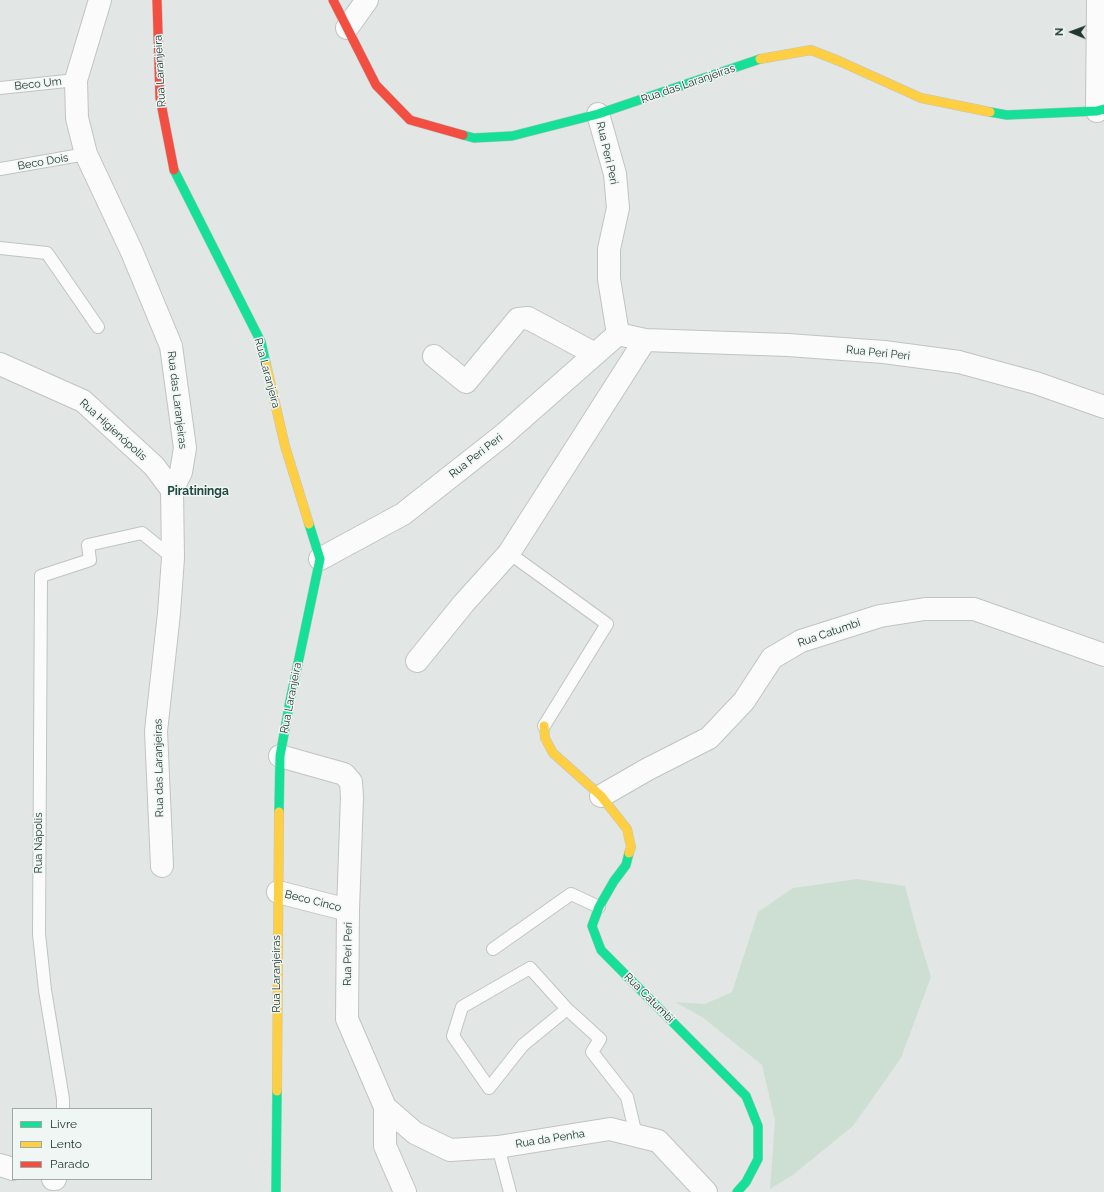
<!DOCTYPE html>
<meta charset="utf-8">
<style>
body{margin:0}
#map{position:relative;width:1104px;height:1192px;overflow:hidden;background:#e2e7e5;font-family:Raleway,sans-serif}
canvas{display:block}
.legend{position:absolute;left:12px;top:1108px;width:140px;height:72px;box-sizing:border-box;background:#eff6f3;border:1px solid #9daaa6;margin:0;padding:5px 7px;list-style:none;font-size:12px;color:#223733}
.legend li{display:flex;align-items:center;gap:8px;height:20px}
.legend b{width:20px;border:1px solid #9daaa6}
.north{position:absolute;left:1052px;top:12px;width:40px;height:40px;-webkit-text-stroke:3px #eff6f3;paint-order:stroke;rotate:271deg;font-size:11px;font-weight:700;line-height:16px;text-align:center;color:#223733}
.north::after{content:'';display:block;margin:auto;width:14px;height:18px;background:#223733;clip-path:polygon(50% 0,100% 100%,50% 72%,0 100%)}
</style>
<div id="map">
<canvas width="1104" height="1192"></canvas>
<ul class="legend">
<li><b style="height:5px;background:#16e098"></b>Livre</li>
<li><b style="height:5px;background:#ffcf43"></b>Lento</li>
<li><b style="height:5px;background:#f24e42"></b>Parado</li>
</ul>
<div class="north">N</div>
</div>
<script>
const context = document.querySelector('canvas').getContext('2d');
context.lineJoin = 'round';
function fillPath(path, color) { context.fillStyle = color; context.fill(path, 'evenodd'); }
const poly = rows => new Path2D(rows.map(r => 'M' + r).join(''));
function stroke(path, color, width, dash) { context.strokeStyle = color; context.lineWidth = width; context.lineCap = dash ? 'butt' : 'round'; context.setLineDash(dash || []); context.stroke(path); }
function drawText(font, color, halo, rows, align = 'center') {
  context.font = font + ' Raleway,sans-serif'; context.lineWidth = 3; context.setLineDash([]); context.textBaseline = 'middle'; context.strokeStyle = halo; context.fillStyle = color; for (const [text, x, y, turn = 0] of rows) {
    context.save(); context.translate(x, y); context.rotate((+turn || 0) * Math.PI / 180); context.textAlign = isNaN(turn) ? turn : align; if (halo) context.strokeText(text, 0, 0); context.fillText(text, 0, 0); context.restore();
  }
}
fillPath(poly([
 [857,879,905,886,917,931,931,977,901,1058,853,1126,794,1174,770,1189,775,1121,762,1065,702,1017,675,1002,705,1004,732,992,758,912,793,888]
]), '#cddfd3');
const lane = poly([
 [0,88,76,80],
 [0,169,86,154],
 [0,248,47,253,98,327],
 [509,553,607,624,544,726],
 [493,949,571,894,599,907],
 [567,1009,530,968,462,1007,453,1036,489,1088,523,1045,567,1009,600,1039,592,1052,627,1097,636,1135],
 [63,1109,63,1099,45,990,39,934,41,576,90,560,88,545,142,533,173,558],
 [498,1147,510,1192]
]);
const street = poly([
 [100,0,76,80,77,118,86,154,132,252,171,346,185,448,181,472,172,490,173,558,169,613,156,731,162,866],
 [347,28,367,0],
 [1097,111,1098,0],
 [598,114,615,174,618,208,609,249,609,279,618,334],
 [618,334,645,340,788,345,884,352,959,362,1036,383,1104,407],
 [434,356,466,382,518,319,528,318,595,354],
 [0,364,83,401,154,466,172,490],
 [320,559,403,514,502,436,618,334],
 [417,661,464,603,509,553,645,340],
 [280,756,344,774,351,782,352,797,348,910,347,1019,385,1107,385,1146,405,1192],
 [601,796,648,769,709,738,744,701,772,658,801,641,880,616,925,609,974,609,1104,655],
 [278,892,348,910],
 [385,1107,415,1133,450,1150,498,1147,610,1129,658,1141,706,1192],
 [0,1165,13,1169],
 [53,1179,55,1179]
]);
const fast = poly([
 [990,112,1007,115,1097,111,1104,109],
 [463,135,474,138,512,136,598,114,760,59],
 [174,170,261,342,266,364],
 [279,812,280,756,290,701,320,559,309,524],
 [629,853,626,865,614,881,599,907,592,926,601,950,746,1096,758,1126,758,1159,746,1182,737,1192],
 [276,1192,277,1091]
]);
const slow = poly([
 [760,59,811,50,839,61,921,98,990,112],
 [266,364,285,446,309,524],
 [544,726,545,738,553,753,601,796,627,829,631,847,629,853],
 [277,1091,279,812]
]);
const jam = poly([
 [157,0,160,98,174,170],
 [333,0,376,85,410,120,463,135]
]);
stroke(lane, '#bfc4c2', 14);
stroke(street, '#bfc4c2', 24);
stroke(fast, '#bec4c2', 10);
stroke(slow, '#bec4c2', 10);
stroke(jam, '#bec4c2', 10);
stroke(lane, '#fbfbfb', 12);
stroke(street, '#fbfbfb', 22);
stroke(fast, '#16e098', 9);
stroke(slow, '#ffcf43', 9);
stroke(jam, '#f24e42', 9);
drawText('11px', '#223733', '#eff6f3', [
 ["Rua Laranjeira",160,71,-93],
 ["Beco Um",38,84,-6],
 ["Rua das Laranjeiras",688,84,-19],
 ["Rua Peri Peri",607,153,77],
 ["Beco Dois",43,162,-10],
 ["Rua Peri Peri",878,353,6],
 ["Rua Laranjeira",267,373,75],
 ["Rua das Laranjeiras",177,400,83],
 ["Rua Higienópolis",113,430,42],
 ["Rua Peri Peri",476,456,-38],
 ["Rua Catumbi",829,633,-19],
 ["Rua Laranjeira",291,698,-79],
 ["Rua das Laranjeiras",159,768,-91],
 ["Rua Nápolis",39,843,-90],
 ["Beco Cinco",313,901,14],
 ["Rua Peri Peri",348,954,-89],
 ["Rua Laranjeiras",277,974,-90],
 ["Rua Catumbi",649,998,45],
 ["Rua da Penha",550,1139,-9]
]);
drawText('bold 12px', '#214740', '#eff6f3', [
 ["Piratininga",198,491]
]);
</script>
